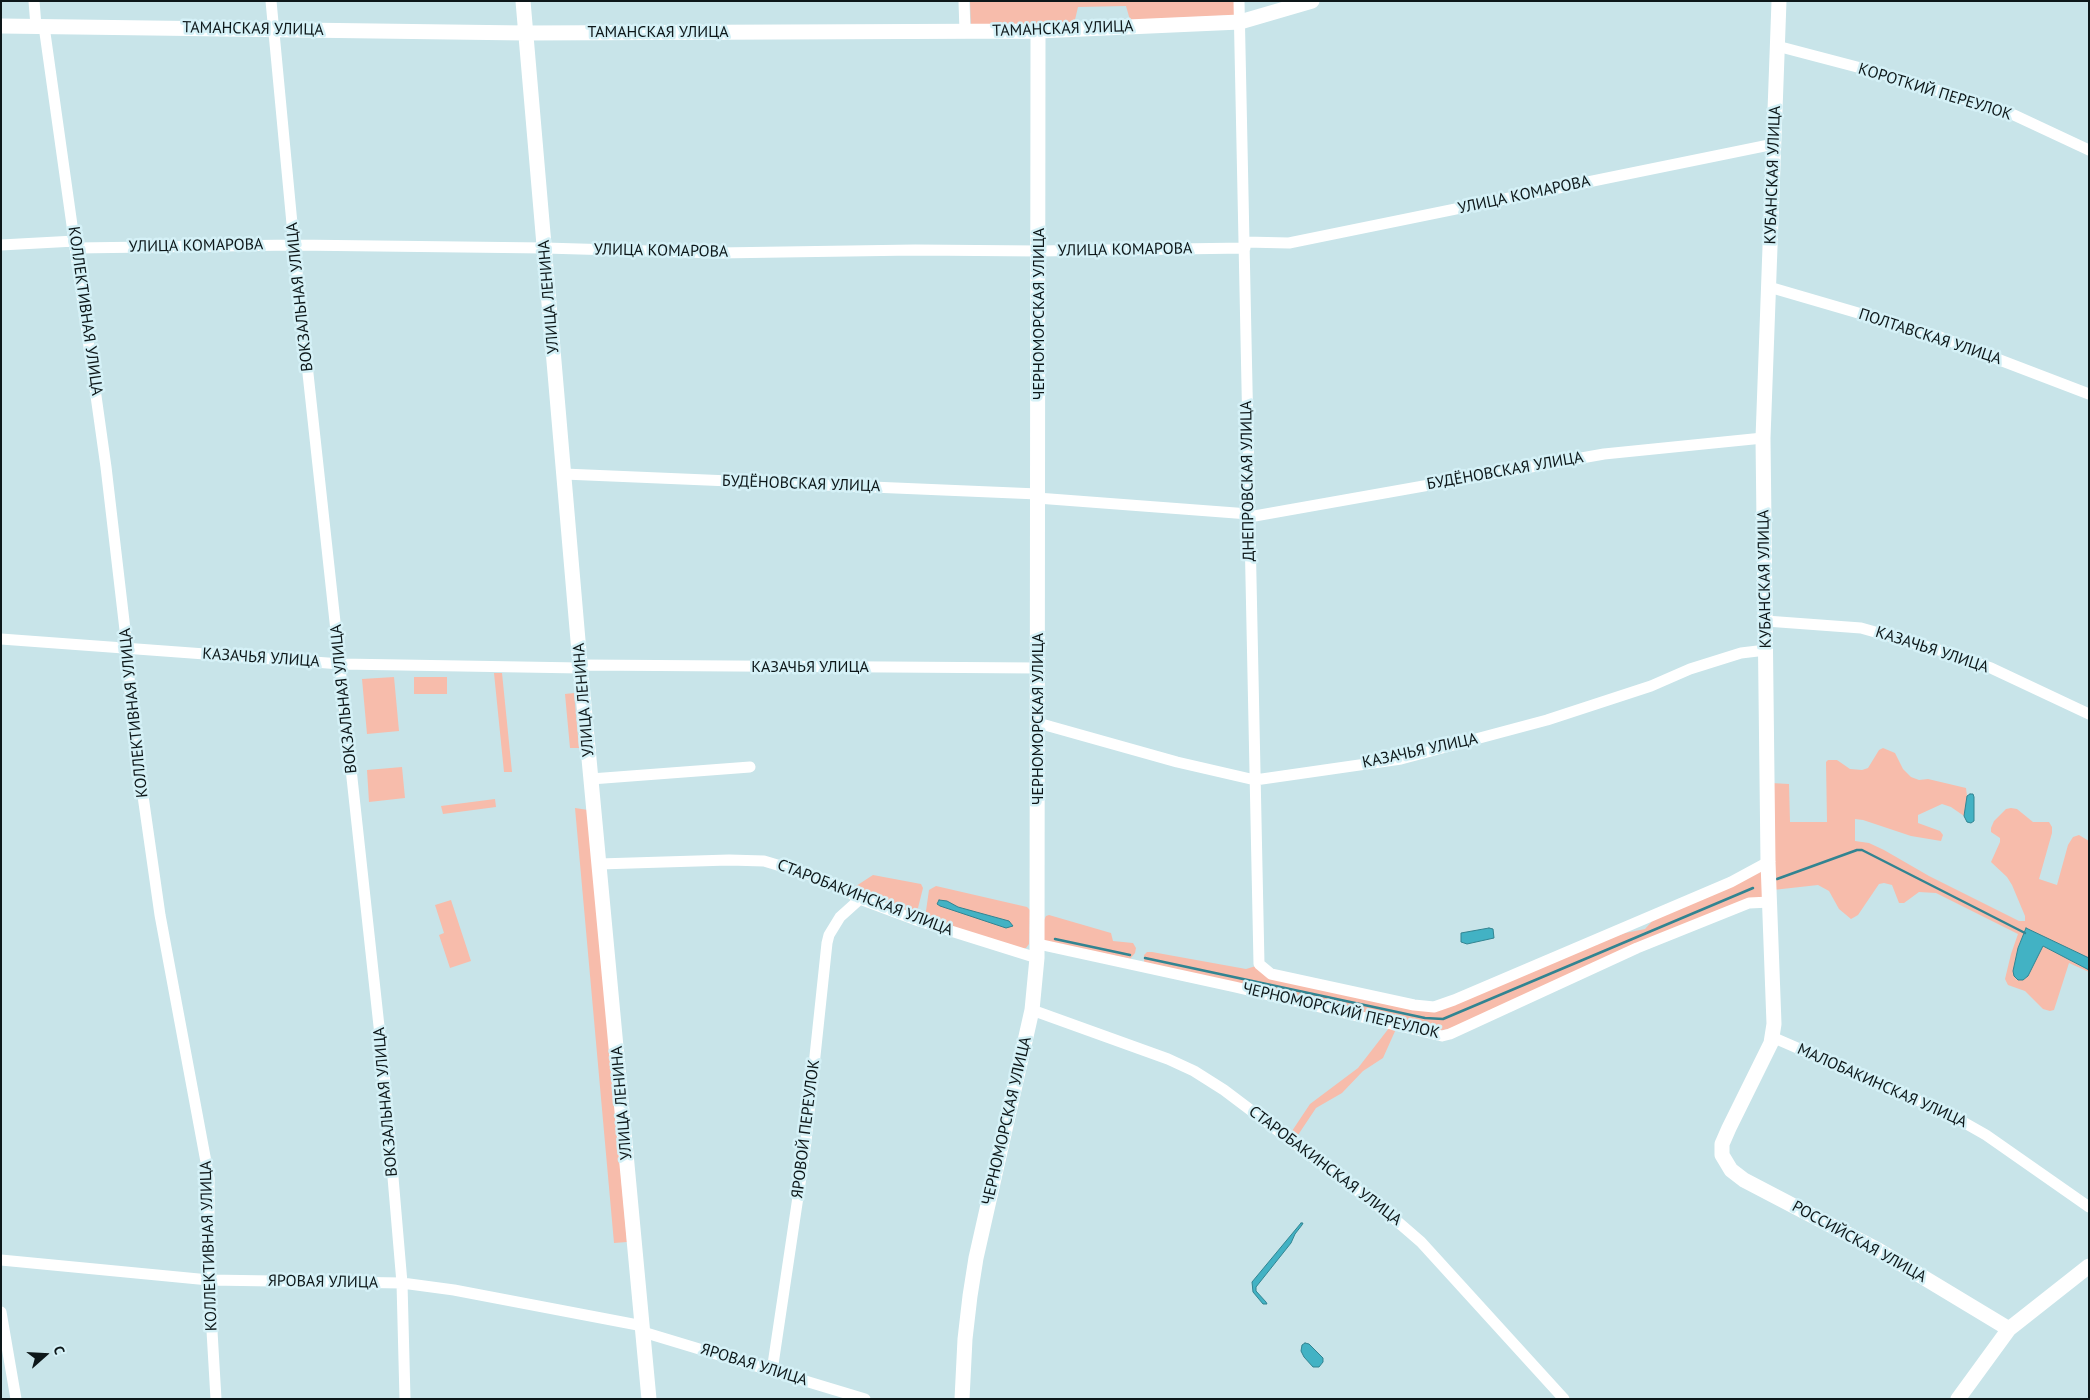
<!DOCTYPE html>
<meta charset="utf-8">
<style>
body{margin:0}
#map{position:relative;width:2090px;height:1400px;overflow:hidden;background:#c8e4e9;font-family:"PT Sans",sans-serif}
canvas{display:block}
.frame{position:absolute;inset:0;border:2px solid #0d1719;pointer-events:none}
.north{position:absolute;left:20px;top:1330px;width:50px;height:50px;-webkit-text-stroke:4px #d5f1f7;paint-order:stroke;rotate:71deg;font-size:14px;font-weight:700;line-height:20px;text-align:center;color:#0d1719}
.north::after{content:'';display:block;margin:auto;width:18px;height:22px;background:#0d1719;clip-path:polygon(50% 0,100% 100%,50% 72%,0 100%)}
</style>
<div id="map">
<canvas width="2090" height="1400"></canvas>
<div class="frame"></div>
<div class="north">С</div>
</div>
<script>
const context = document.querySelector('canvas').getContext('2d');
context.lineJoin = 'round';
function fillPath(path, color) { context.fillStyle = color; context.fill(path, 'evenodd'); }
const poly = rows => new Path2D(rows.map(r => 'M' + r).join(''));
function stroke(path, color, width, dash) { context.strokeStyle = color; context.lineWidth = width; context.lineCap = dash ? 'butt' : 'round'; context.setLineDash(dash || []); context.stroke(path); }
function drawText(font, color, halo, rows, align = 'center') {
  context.font = font + ' "PT Sans",sans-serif'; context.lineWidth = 5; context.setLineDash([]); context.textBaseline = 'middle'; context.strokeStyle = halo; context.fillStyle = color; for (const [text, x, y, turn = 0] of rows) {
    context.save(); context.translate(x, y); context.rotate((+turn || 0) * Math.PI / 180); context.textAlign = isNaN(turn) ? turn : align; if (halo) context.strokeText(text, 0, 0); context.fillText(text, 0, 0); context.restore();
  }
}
fillPath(poly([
 [970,1,1236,1,1237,15,1130,20,1126,6,1078,7,1074,24,971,27],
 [494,673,502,673,512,772,504,772],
 [394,677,399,731,367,734,362,679],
 [414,677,447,677,447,694,414,694],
 [574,693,579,748,570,748,565,694],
 [1883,748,1895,753,1903,769,1911,777,1919,780,1928,779,1966,788,1967,796,1964,816,1951,807,1942,804,1918,815,1918,823,1940,831,1943,835,1941,841,1911,836,1863,820,1855,819,1855,841,1869,843,1884,850,1929,876,2019,921,2025,921,2025,916,2012,885,2007,877,1991,862,2000,842,2000,838,1991,832,1991,828,1994,821,2006,809,2011,808,2017,809,2033,822,2049,822,2052,827,2052,833,2039,879,2057,885,2068,845,2073,837,2079,835,2089,841,2089,958,2026,929,2018,948,2015,962,2014,976,2017,980,2023,980,2028,976,2043,946,2089,970,2089,972,2069,963,2054,1010,2050,1011,2043,1009,2025,991,2008,985,2005,979,2011,954,2018,934,1936,893,1919,892,1904,903,1899,903,1892,885,1884,883,1879,884,1858,915,1851,919,1839,909,1829,891,1818,885,1773,890,1771,783,1789,784,1790,822,1827,822,1826,762,1828,760,1837,760,1850,769,1862,770,1868,768,1879,750],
 [402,767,405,798,369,802,367,770],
 [495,799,496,807,443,814,441,806],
 [575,808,588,810,627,1242,614,1243],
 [1762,869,1765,898,1455,1027,1440,1031,1145,964,1144,961,1144,955,1147,952,1152,952,1246,969,1256,966,1427,1010,1625,933,1645,929,1656,917],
 [873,875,921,884,923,888,917,912,915,914,858,893,856,889,856,886],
 [936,886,1027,907,1030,910,1029,944,1026,948,1023,949,925,918,929,890],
 [451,900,471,961,450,968,439,935,444,933,435,905],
 [1049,915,1111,933,1113,941,1133,943,1136,948,1135,953,1130,959,1043,942,1044,920,1046,916],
 [1389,1028,1396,1029,1383,1058,1363,1071,1342,1093,1316,1108,1298,1135,1292,1131,1310,1104,1358,1068]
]), '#f7bcab');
const water = poly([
 [1970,794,1973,794,1974,797,1974,821,1971,823,1967,822,1964,816,1967,796,1970,794],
 [939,900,947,901,958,907,1009,921,1013,926,1006,928,940,906,937,904,939,900],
 [1489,928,1493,929,1494,938,1467,944,1461,942,1461,933,1489,928],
 [2026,928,2089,958,2089,970,2043,946,2028,976,2023,980,2018,980,2014,976,2013,971,2018,948,2026,928],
 [1301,1223,1303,1223,1302,1225,1295,1234,1291,1243,1256,1287,1256,1291,1266,1302,1267,1304,1263,1304,1253,1292,1252,1282,1301,1223],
 [1305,1343,1309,1344,1323,1358,1323,1362,1319,1367,1313,1367,1304,1357,1301,1351,1302,1345,1305,1343]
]);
fillPath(water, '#42b2c4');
stroke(water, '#328491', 1);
stroke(poly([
 [1777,879,1857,850,1862,850,2025,933],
 [1055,939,1130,955],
 [1145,958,1425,1018,1443,1019,1753,888]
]), '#328491', 2.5);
stroke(poly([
 [34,1,36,26],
 [271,1,294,245,384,1072,402,1283,405,1399],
 [964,1,965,32],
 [1239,1,1259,964,1271,974,1414,1005,1434,1007,1454,1000,1731,882,1768,862],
 [44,26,106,467,127,647,132,719,160,915,209,1178,209,1280,216,1399],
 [1777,46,1899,78,2014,115,2089,150],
 [1245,242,1289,243,1774,144],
 [1,245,75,241],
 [76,248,294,245,545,248,718,253,915,250,1039,251,1245,248],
 [1769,287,1937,336,2089,394],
 [564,474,1038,494],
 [1037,498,1249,514],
 [1249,517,1604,454,1763,438],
 [1766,621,1861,628,1939,650,1991,668,2089,714],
 [1,639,341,664,581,668],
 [581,665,1038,668],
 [1038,723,1177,762,1255,780,1401,759,1547,720,1651,686,1690,669,1741,653,1766,650],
 [591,779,750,767],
 [599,864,729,860,764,861,814,876,844,889,860,899,919,921,1037,958],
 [1038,944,1235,987,1442,1036,1450,1034,1637,948,1749,903,1770,902],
 [1032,1010,1168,1059,1194,1071,1224,1090,1391,1216,1421,1242,1564,1399],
 [1772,1037,1949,1114,1986,1135,2089,1207],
 [1,1260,209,1280,402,1283,454,1290,643,1326],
 [1,1312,16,1399],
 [643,1332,865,1399],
 [772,1371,805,1150,827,943,829,935,840,917,860,899]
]), '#fff', 11);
stroke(poly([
 [523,1,579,652,649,1399],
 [1779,1,1763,438,1768,862,1774,1024,1771,1043,1729,1128,1722,1144,1722,1155,1731,1170,1744,1180,1878,1250,2009,1329],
 [1,26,525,33,1038,31,1240,22,1312,1],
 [962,1399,965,1339,970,1296,976,1258,1032,1010,1037,958,1038,31],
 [1958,1399,2009,1329,2089,1266]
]), '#fff', 15);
drawText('16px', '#0d1719', '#d5f1f7', [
 ["ТАМАНСКАЯ УЛИЦА",253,29,1],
 ["ТАМАНСКАЯ УЛИЦА",1063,29,-2],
 ["ТАМАНСКАЯ УЛИЦА",658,32],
 ["КОРОТКИЙ ПЕРЕУЛОК",1935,92,17],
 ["КУБАНСКАЯ УЛИЦА",1773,175,-88],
 ["УЛИЦА КОМАРОВА",1524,195,-12],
 ["УЛИЦА КОМАРОВА",196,246,-1],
 ["УЛИЦА КОМАРОВА",1125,250,-1],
 ["УЛИЦА КОМАРОВА",661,251,1],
 ["ВОКЗАЛЬНАЯ УЛИЦА",300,297,-96],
 ["УЛИЦА ЛЕНИНА",549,297,-95],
 ["КОЛЛЕКТИВНАЯ УЛИЦА",85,311,82],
 ["ЧЕРНОМОРСКАЯ УЛИЦА",1039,314,-90],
 ["ПОЛТАВСКАЯ УЛИЦА",1930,337,18],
 ["БУДЁНОВСКАЯ УЛИЦА",1505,471,-10],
 ["ДНЕПРОВСКАЯ УЛИЦА",1248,481,-91],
 ["БУДЁНОВСКАЯ УЛИЦА",801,484,2],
 ["КУБАНСКАЯ УЛИЦА",1765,579,-91],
 ["КАЗАЧЬЯ УЛИЦА",1932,650,18],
 ["КАЗАЧЬЯ УЛИЦА",261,658,4],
 ["КАЗАЧЬЯ УЛИЦА",810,667],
 ["ВОКЗАЛЬНАЯ УЛИЦА",344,699,-96],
 ["УЛИЦА ЛЕНИНА",584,700,-95],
 ["КОЛЛЕКТИВНАЯ УЛИЦА",134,713,-96],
 ["ЧЕРНОМОРСКАЯ УЛИЦА",1038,719,-90],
 ["КАЗАЧЬЯ УЛИЦА",1420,751,-12],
 ["СТАРОБАКИНСКАЯ УЛИЦА",865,898,21],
 ["ЧЕРНОМОРСКИЙ ПЕРЕУЛОК",1341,1011,13],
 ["МАЛОБАКИНСКАЯ УЛИЦА",1882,1086,24],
 ["ВОКЗАЛЬНАЯ УЛИЦА",386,1102,-95],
 ["УЛИЦА ЛЕНИНА",622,1103,-95],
 ["ЧЕРНОМОРСКАЯ УЛИЦА",1007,1121,-77],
 ["ЯРОВОЙ ПЕРЕУЛОК",806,1129,-83],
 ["СТАРОБАКИНСКАЯ УЛИЦА",1325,1166,37],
 ["РОССИЙСКАЯ УЛИЦА",1859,1242,29],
 ["КОЛЛЕКТИВНАЯ УЛИЦА",209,1246,-92],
 ["ЯРОВАЯ УЛИЦА",323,1282,1],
 ["ЯРОВАЯ УЛИЦА",754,1365,17]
]);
</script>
